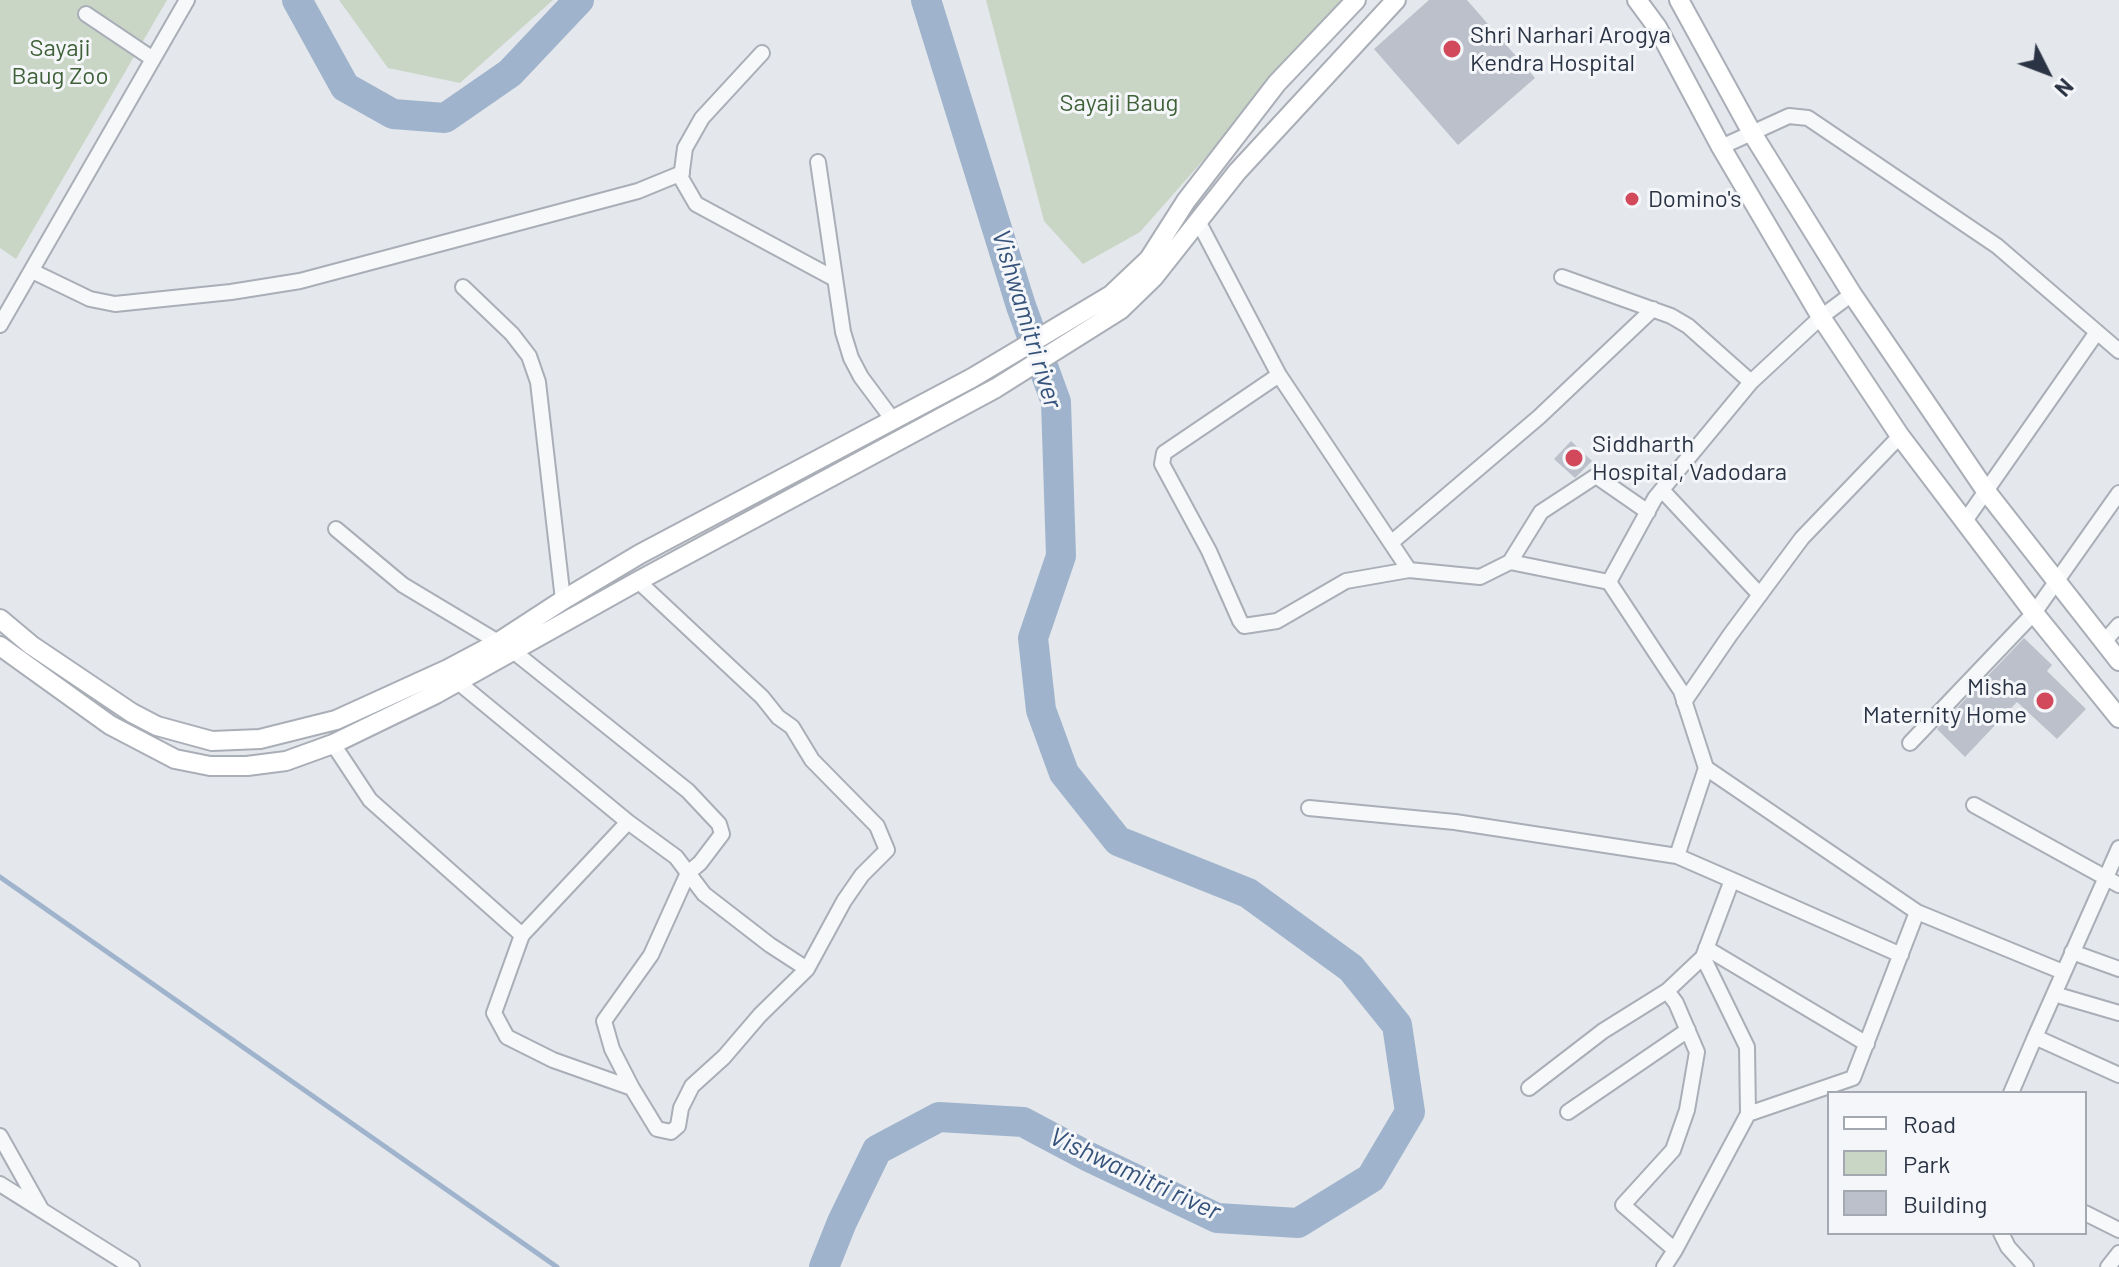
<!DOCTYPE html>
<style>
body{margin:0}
#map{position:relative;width:2119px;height:1267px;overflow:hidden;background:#e4e7ec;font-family:Barlow,sans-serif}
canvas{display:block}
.legend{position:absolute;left:1827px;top:1091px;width:260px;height:144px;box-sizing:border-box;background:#f4f6f9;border:2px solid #a4a8b1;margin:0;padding:10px 14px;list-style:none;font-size:24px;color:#2b3445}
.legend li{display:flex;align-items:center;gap:16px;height:40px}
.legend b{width:40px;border:2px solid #a4a8b1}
.north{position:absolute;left:2007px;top:32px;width:80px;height:80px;-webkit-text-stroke:6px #f4f6f9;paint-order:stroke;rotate:132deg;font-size:22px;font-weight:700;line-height:32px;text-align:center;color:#2b3445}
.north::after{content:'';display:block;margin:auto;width:28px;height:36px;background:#2b3445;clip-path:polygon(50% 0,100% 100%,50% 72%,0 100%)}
</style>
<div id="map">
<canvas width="2119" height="1267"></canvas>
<ul class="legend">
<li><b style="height:10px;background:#fff"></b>Road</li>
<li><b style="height:22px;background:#c9d6c5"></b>Park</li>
<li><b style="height:22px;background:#bbc0ca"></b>Building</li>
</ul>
<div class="north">N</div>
</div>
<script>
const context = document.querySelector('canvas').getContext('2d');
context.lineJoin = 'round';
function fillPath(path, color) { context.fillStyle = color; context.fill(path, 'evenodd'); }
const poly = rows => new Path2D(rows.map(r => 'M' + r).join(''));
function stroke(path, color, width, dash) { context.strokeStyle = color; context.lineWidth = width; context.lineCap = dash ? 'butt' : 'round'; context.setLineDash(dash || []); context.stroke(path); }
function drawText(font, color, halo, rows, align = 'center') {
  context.font = font + ' Barlow,sans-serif'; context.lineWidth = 6; context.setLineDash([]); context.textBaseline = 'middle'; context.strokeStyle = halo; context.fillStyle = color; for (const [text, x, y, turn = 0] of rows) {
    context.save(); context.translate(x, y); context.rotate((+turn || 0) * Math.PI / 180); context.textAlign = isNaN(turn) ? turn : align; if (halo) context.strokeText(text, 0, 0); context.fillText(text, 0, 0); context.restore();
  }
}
fillPath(poly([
 [0,0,167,0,16,259,0,248],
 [339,0,553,0,460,83,388,68],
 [986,0,1344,0,1140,232,1083,264,1044,221]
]), '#c9d6c5');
stroke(poly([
 [0,877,557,1267]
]), '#9fb4cc', 5);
stroke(poly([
 [297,0,345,87,393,114,445,118,510,73,579,0],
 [824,1267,842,1222,877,1150,939,1117,1023,1122,1089,1157,1217,1218,1298,1223,1371,1178,1410,1112,1397,1025,1351,968,1248,893,1118,841,1064,773,1041,710,1033,638,1061,556,1056,402,1021,306,926,0]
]), '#9fb4cc', 30);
fillPath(poly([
 [1429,0,1467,0,1535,78,1458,145,1374,49],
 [1571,441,1592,461,1575,478,1554,459],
 [2024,638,2052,665,2047,671,2086,709,2057,739,2017,702,1965,757,1937,729]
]), '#bbc0ca');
const street = poly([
 [86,14,153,59],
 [762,53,702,118,685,148,681,178,696,204,835,279],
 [1721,147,1789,116,1808,118,1997,246,2119,351],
 [818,162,843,332,851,358,861,377,893,420],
 [1198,221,1279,375,1409,570],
 [32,271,90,299,115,304,231,292,300,281,638,191,682,173],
 [1562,277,1671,316,1688,326,1751,382],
 [463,287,512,334,529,356,538,382,563,600],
 [0,325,187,0],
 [1279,375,1164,453,1162,464,1209,551,1240,621,1244,626,1277,621,1346,581,1409,570,1480,577,1510,562,1541,512,1596,476,1648,512],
 [1662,490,1760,595],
 [1965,521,2097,332],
 [336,529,403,585,513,651,688,791,719,824,722,834,700,863,688,873,651,955,604,1021,612,1049,632,1088],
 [1392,542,1539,417,1653,309],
 [1510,562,1609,582],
 [2104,642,2119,625],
 [458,682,628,822,676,857,704,894,770,945,807,969],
 [1684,702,1730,635,1802,538,1900,436],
 [1910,743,2034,613,2119,493],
 [333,744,370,800,522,935],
 [1706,768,1917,912,1853,1078,1748,1114],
 [1974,805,2119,885],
 [1309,808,1455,822,1677,856],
 [628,822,522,935,494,1013,507,1037,553,1060,632,1088,657,1129,671,1132,678,1126,681,1108,692,1086,724,1057,760,1015,807,969,844,901,862,875,887,850,877,826,812,760,792,727,778,717,762,697,638,581],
 [2119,848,2035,1037,2119,1075],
 [1732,880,1901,955],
 [1917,912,2063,972],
 [1706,948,1867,1044],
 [2072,952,2119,969],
 [1667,991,1703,957],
 [2054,994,2119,1013],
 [1529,1088,1603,1031,1667,991,1676,1003,1697,1052,1687,1110,1673,1150,1623,1205,1675,1250,1748,1114,1747,1047,1703,957,1732,880,1677,856,1706,768,1681,691,1609,582,1655,498,1751,382,1821,317,1852,294],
 [2011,1093,2035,1037],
 [1568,1112,1688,1030],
 [0,1136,41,1209],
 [0,1184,132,1267],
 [2085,1213,2119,1230],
 [2001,1233,2008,1247,2026,1267],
 [1664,1267,1675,1250],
 [2108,1267,2119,1253]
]);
const secondary = poly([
 [1637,0,1657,27,1721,147,1821,317,1900,436,2034,613,2119,718],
 [1679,0,1752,133,1852,294,1986,491,2119,661],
 [0,619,31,645,132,713,157,726,212,741,260,739,336,720,448,669,497,643,563,600,640,554,972,378,1111,295,1149,259,1186,201,1277,83,1356,0],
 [0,646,110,725,175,759,210,766,247,766,286,761,333,744,436,694,638,581,996,388,1120,310,1154,277,1237,172,1396,0]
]);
stroke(street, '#a9aeb7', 18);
stroke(secondary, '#a9aeb7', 22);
stroke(street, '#f7f8fa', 14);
stroke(secondary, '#fff', 18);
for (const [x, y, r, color] of [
 [1452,49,10,"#d1495b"],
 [1632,199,8,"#d1495b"],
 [1574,458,10,"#d1495b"],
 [2045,701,10,"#d1495b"]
]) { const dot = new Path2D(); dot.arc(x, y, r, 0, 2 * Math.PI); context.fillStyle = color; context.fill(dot); stroke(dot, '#f4f6f9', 3); }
drawText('24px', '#2b3445', '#f4f6f9', [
 ["Shri Narhari Arogya",1470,35],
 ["Kendra Hospital",1470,63],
 ["Domino's",1648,199],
 ["Siddharth",1592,444],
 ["Hospital, Vadodara",1592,472],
 ["Misha",2027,687,"right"],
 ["Maternity Home",2027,715,"right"]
], 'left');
drawText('24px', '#3f6138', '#f4f6f9', [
 ["Sayaji",60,48],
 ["Baug Zoo",60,76],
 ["Sayaji Baug",1119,103]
]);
drawText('italic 26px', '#34527a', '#f4f6f9', [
 ["Vishwamitri river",1027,319,73],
 ["Vishwamitri river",1135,1174,25]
]);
</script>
